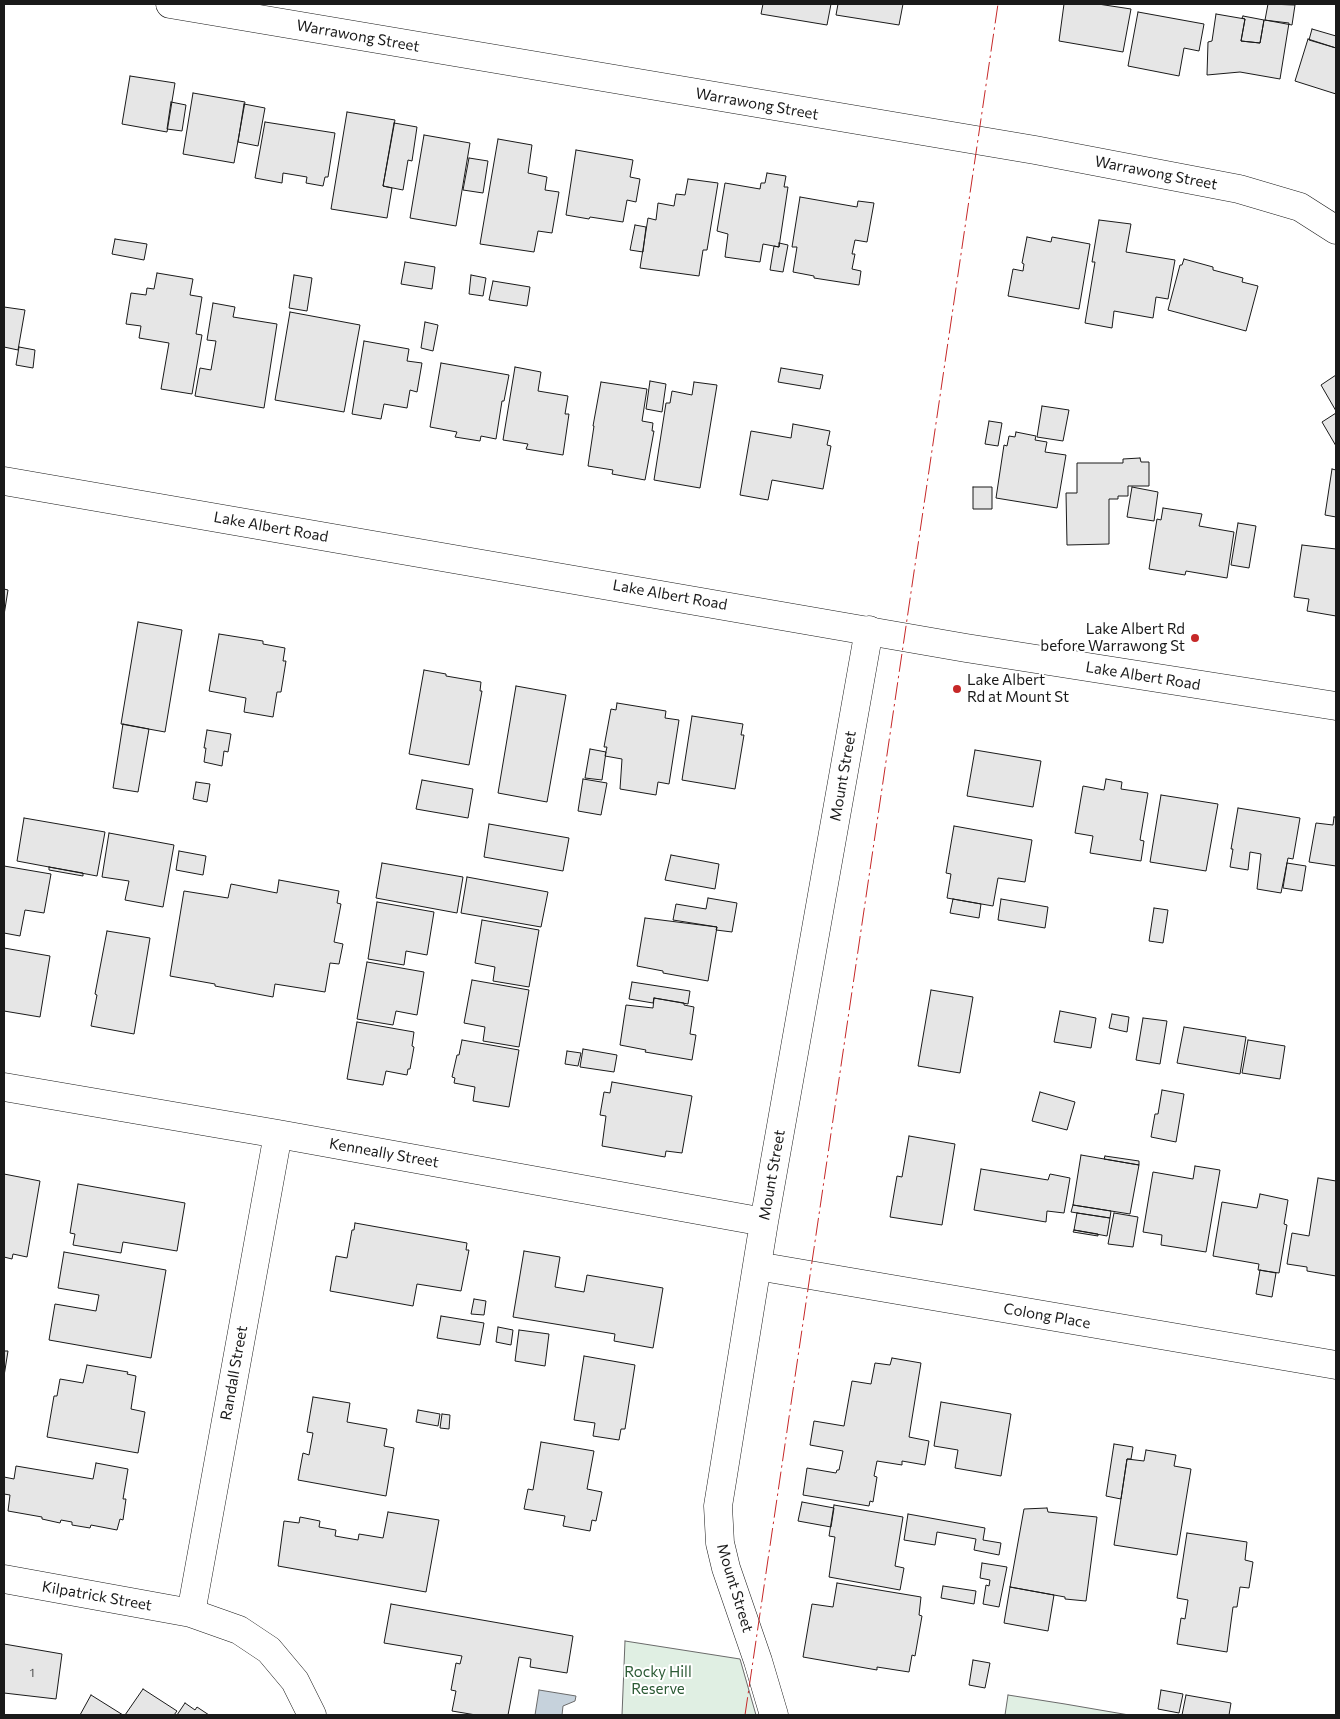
<!DOCTYPE html>
<style>
body{margin:0}
#map{position:relative;width:1340px;height:1719px;overflow:hidden;background:#fff;font-family:Commissioner,sans-serif}
canvas{display:block}
.frame{position:absolute;inset:0;border:5px solid #1a1a1a;pointer-events:none}
</style>
<div id="map">
<canvas width="1340" height="1719"></canvas>
<div class="frame"></div>
</div>
<script>
const context = document.querySelector('canvas').getContext('2d');
context.lineJoin = 'round';
function fillPath(path, color) { context.fillStyle = color; context.fill(path, 'evenodd'); }
const poly = rows => new Path2D(rows.map(r => 'M' + r).join(''));
function stroke(path, color, width, dash) { context.strokeStyle = color; context.lineWidth = width; context.lineCap = dash ? 'butt' : 'round'; context.setLineDash(dash || []); context.stroke(path); }
function drawText(font, color, halo, rows, align = 'center') {
  context.font = font + ' Commissioner,sans-serif'; context.lineWidth = 4; context.setLineDash([]); context.textBaseline = 'middle'; context.strokeStyle = halo; context.fillStyle = color; for (const [text, x, y, turn = 0] of rows) {
    context.save(); context.translate(x, y); context.rotate((+turn || 0) * Math.PI / 180); context.textAlign = isNaN(turn) ? turn : align; if (halo) context.strokeText(text, 0, 0); context.fillText(text, 0, 0); context.restore();
  }
}
const green = poly([
 [625,1641,740,1659,756,1715,622,1715,625,1641],
 [1008,1695,1065,1704,1129,1715,1005,1715,1008,1695]
]);
fillPath(green, '#e0efe3');
stroke(green, '#6a6a6a', 1);
const water = poly([
 [539,1690,576,1696,575,1701,563,1706,562,1715,535,1715,539,1690]
]);
fillPath(water, '#c6d2dc');
stroke(water, '#6a6a6a', 1);
const building = poly([
 [763,4,831,4,827,25,761,14,763,4],
 [838,4,903,4,899,25,836,15,838,4],
 [1064,4,1098,4,1131,9,1123,52,1059,41,1064,4],
 [1268,4,1295,5,1292,25,1265,20,1268,4],
 [1138,12,1204,24,1199,51,1184,48,1179,76,1128,66,1138,12],
 [1216,14,1245,19,1241,41,1260,43,1264,20,1289,23,1280,79,1240,72,1207,75,1208,42,1212,41,1216,14],
 [1243,16,1264,20,1260,43,1241,41,1245,19,1242,18,1243,16],
 [1312,29,1336,36,1336,48,1309,40,1312,29],
 [1308,39,1336,48,1336,94,1295,81,1308,39],
 [130,76,175,83,167,132,122,124,130,76],
 [193,93,245,102,234,163,183,154,193,93],
 [171,102,186,105,182,131,167,129,171,102],
 [244,104,265,108,258,146,238,142,244,104],
 [347,112,395,120,383,186,392,188,387,218,331,209,347,112],
 [265,122,335,133,328,177,325,177,323,186,306,183,307,177,283,173,282,183,255,178,265,122],
 [394,123,417,127,412,161,408,160,403,190,383,186,394,123],
 [424,135,470,143,456,226,410,218,424,135],
 [498,139,532,145,528,173,547,177,545,190,559,192,552,233,538,231,534,252,480,244,498,139],
 [576,150,633,160,630,177,640,179,636,202,627,200,623,222,590,217,589,219,566,215,576,150],
 [469,158,488,161,483,193,463,190,469,158],
 [767,173,786,176,784,187,788,187,779,247,763,244,760,262,725,257,728,234,717,231,725,183,760,189,761,183,765,183,767,173],
 [688,179,718,183,707,250,703,250,699,276,640,268,648,218,656,220,658,203,674,206,676,194,685,195,688,179],
 [800,197,857,207,858,201,874,203,867,242,855,240,852,254,855,254,852,269,861,271,859,285,814,278,814,276,793,272,797,247,792,247,800,197],
 [1099,220,1131,224,1126,252,1175,260,1168,299,1156,297,1153,318,1114,311,1112,328,1085,323,1095,262,1092,262,1099,220],
 [635,225,646,227,643,252,630,250,635,225],
 [1027,237,1051,242,1052,237,1090,244,1079,309,1008,296,1013,269,1023,271,1024,264,1022,263,1027,237],
 [115,239,147,244,144,260,112,254,115,239],
 [779,243,788,245,783,272,770,270,774,246,779,247,779,243],
 [1184,259,1213,267,1213,270,1243,278,1242,282,1258,286,1246,331,1168,310,1180,265,1182,265,1184,259],
 [405,262,435,267,432,289,401,284,405,262],
 [157,273,193,279,190,295,202,297,196,334,202,335,192,394,161,389,169,343,139,338,141,326,126,324,131,293,146,295,147,288,154,289,157,273],
 [294,275,312,278,307,311,289,308,294,275],
 [471,275,486,278,483,296,469,294,471,275],
 [493,281,530,287,527,306,489,300,493,281],
 [213,303,235,307,233,317,277,324,264,408,195,396,200,368,211,370,216,341,207,340,213,303],
 [4,307,25,310,18,350,4,347,4,307],
 [290,312,360,325,344,412,275,400,290,312],
 [425,322,438,325,433,351,421,348,425,322],
 [364,341,409,349,407,361,422,363,417,392,410,390,407,408,384,404,381,419,352,414,364,341],
 [19,347,35,350,33,368,16,365,19,347],
 [441,363,509,375,504,401,502,401,496,439,481,436,480,441,455,437,457,432,430,427,441,363],
 [515,367,541,372,538,391,568,396,565,414,569,414,563,455,526,449,528,444,503,440,515,367],
 [781,368,823,375,820,389,778,382,781,368],
 [1336,375,1336,411,1321,385,1336,375],
 [650,381,666,384,662,412,646,409,650,381],
 [601,382,647,389,642,421,653,423,652,431,654,431,645,480,612,474,613,470,588,466,594,426,593,426,601,382],
 [694,382,717,385,700,488,654,480,666,403,670,403,672,391,692,395,694,382],
 [1042,406,1069,410,1063,441,1037,437,1042,406],
 [1336,413,1336,446,1322,422,1336,413],
 [989,421,1002,423,998,446,985,444,989,421],
 [793,424,830,431,827,445,831,446,823,489,772,480,768,500,740,495,751,431,791,438,793,424],
 [1016,432,1036,436,1035,440,1047,442,1045,452,1066,455,1057,508,996,498,1004,445,1007,446,1009,436,1015,437,1016,432],
 [1140,458,1141,462,1149,462,1149,486,1128,486,1128,496,1118,496,1118,499,1109,499,1109,544,1067,545,1066,493,1077,493,1077,463,1123,463,1123,459,1140,458],
 [1332,469,1336,470,1336,517,1325,515,1332,469],
 [973,487,992,487,992,509,973,509,973,487],
 [1132,487,1158,492,1154,521,1127,517,1132,487],
 [1163,508,1202,514,1199,526,1234,532,1227,578,1186,571,1185,575,1149,569,1157,519,1161,520,1163,508],
 [1238,523,1256,526,1249,568,1231,565,1238,523],
 [1302,545,1336,549,1336,616,1307,611,1309,599,1294,597,1302,545],
 [4,589,8,590,4,615,4,589],
 [138,622,182,630,165,732,121,724,138,622],
 [219,634,263,641,263,644,285,648,283,661,286,661,281,692,277,692,273,717,244,712,246,698,209,691,219,634],
 [424,670,446,674,446,676,481,682,480,691,482,691,469,765,409,754,424,670],
 [516,686,566,695,547,802,498,793,516,686],
 [617,703,666,711,665,718,679,720,669,784,658,782,656,795,620,789,622,759,605,756,607,747,604,747,611,709,616,710,617,703],
 [692,716,743,724,741,735,744,735,735,789,682,780,692,716],
 [123,724,149,729,138,792,113,788,123,724],
 [207,730,231,734,228,752,224,751,222,766,204,762,206,748,204,748,207,730],
 [590,749,606,752,602,780,585,778,590,749],
 [975,750,1041,761,1033,807,967,796,975,750],
 [583,779,607,783,601,815,578,811,583,779],
 [1106,779,1122,782,1121,789,1148,793,1140,840,1144,841,1141,861,1090,853,1093,836,1075,833,1083,786,1104,790,1106,779],
 [422,780,473,789,468,818,416,809,422,780],
 [196,782,210,784,207,802,193,799,196,782],
 [1161,795,1218,804,1206,871,1150,862,1161,795],
 [1238,808,1300,818,1293,859,1288,858,1281,893,1257,889,1261,854,1250,852,1248,870,1230,867,1233,849,1231,849,1238,808],
 [1334,817,1336,817,1336,866,1309,862,1316,823,1333,825,1334,817],
 [24,818,105,832,97,876,17,861,24,818],
 [489,824,569,838,563,871,484,857,489,824],
 [954,826,1032,840,1025,882,998,878,993,906,947,898,951,874,946,873,954,826],
 [109,833,174,845,163,907,125,900,129,881,102,877,109,833],
 [179,851,206,856,203,875,176,870,179,851],
 [671,855,719,864,715,889,665,880,671,855],
 [382,863,463,877,457,913,376,898,382,863],
 [1287,863,1306,866,1302,891,1283,888,1287,863],
 [4,866,51,874,44,913,25,910,20,936,4,933,4,866],
 [49,867,83,873,83,876,49,870,49,867],
 [467,877,548,892,541,927,461,913,467,877],
 [279,880,339,891,337,903,341,904,334,942,343,944,339,964,330,963,325,992,275,984,273,997,215,986,215,984,170,976,184,891,228,898,231,884,277,893,279,880],
 [708,898,737,903,732,932,716,930,717,927,673,920,676,904,706,909,708,898],
 [953,899,981,904,979,918,950,913,953,899],
 [1001,899,1048,907,1045,928,998,920,1001,899],
 [377,902,434,912,427,955,406,951,404,965,368,959,377,902],
 [1154,908,1168,910,1163,943,1149,941,1154,908],
 [645,918,717,927,708,981,663,973,663,971,637,966,645,918],
 [482,920,539,930,529,987,493,981,495,967,475,963,482,920],
 [107,931,150,938,134,1034,91,1026,97,995,95,994,107,931],
 [4,948,50,956,40,1017,4,1011,4,948],
 [367,962,424,972,417,1015,396,1011,393,1025,357,1019,367,962],
 [472,980,529,990,519,1047,483,1041,485,1027,464,1023,472,980],
 [632,982,690,991,688,1004,654,998,653,1003,629,999,632,982],
 [931,990,973,997,960,1073,918,1066,931,990],
 [654,998,684,1003,684,1005,694,1007,690,1034,696,1035,692,1060,645,1052,646,1050,620,1045,626,1005,653,1008,654,998],
 [1060,1011,1096,1018,1091,1048,1054,1042,1060,1011],
 [1112,1014,1129,1017,1127,1032,1109,1028,1112,1014],
 [1143,1018,1167,1021,1160,1064,1136,1060,1143,1018],
 [357,1022,414,1032,412,1046,414,1047,410,1069,408,1069,407,1075,386,1071,383,1085,347,1079,357,1022],
 [1184,1027,1246,1037,1240,1074,1177,1063,1184,1027],
 [462,1040,519,1050,509,1107,473,1101,475,1087,454,1083,455,1078,452,1077,457,1055,459,1055,462,1040],
 [1248,1040,1285,1046,1280,1079,1242,1073,1248,1040],
 [583,1049,617,1055,614,1072,580,1067,583,1049],
 [567,1051,581,1053,578,1066,565,1064,567,1051],
 [612,1082,692,1096,682,1153,666,1151,665,1157,602,1146,606,1116,600,1115,604,1092,610,1093,612,1082],
 [1162,1090,1184,1094,1176,1142,1151,1137,1155,1114,1158,1114,1162,1090],
 [1040,1092,1075,1102,1067,1130,1032,1121,1040,1092],
 [909,1136,955,1144,942,1225,890,1217,897,1176,902,1177,909,1136],
 [1081,1155,1139,1165,1130,1214,1073,1205,1081,1155],
 [1105,1156,1139,1161,1139,1165,1104,1159,1105,1156],
 [1195,1166,1220,1170,1206,1252,1161,1245,1162,1235,1143,1232,1153,1172,1193,1179,1195,1166],
 [981,1169,1048,1180,1050,1174,1070,1178,1064,1213,1047,1211,1046,1222,974,1210,981,1169],
 [4,1174,40,1181,27,1257,13,1254,12,1259,4,1257,4,1174],
 [1318,1178,1336,1181,1336,1276,1307,1271,1307,1267,1287,1264,1292,1233,1309,1236,1318,1178],
 [78,1184,185,1203,177,1251,123,1242,121,1253,73,1245,75,1234,70,1233,78,1184],
 [1260,1194,1288,1200,1284,1224,1287,1225,1279,1273,1258,1270,1259,1264,1213,1256,1222,1202,1257,1208,1260,1194],
 [1073,1205,1111,1211,1110,1218,1071,1212,1073,1205],
 [1077,1213,1110,1218,1107,1236,1074,1230,1077,1213],
 [1114,1213,1138,1217,1133,1247,1108,1244,1114,1213],
 [355,1223,467,1243,466,1250,469,1250,461,1291,417,1284,413,1306,330,1291,336,1256,347,1258,352,1230,354,1230,355,1223],
 [1074,1230,1098,1234,1098,1236,1073,1232,1074,1230],
 [524,1251,560,1257,555,1287,584,1292,587,1275,663,1288,653,1348,614,1341,615,1334,513,1317,524,1251],
 [64,1252,166,1270,151,1358,49,1340,55,1304,96,1311,99,1295,58,1288,64,1252],
 [1260,1270,1276,1273,1272,1297,1256,1294,1260,1270],
 [474,1299,486,1301,484,1315,471,1314,474,1299],
 [441,1316,484,1323,480,1345,437,1338,441,1316],
 [498,1327,513,1330,511,1345,496,1342,498,1327],
 [519,1330,549,1334,545,1366,515,1361,519,1330],
 [4,1351,8,1351,4,1376,4,1351],
 [584,1356,635,1365,625,1429,621,1429,619,1440,593,1436,595,1423,574,1420,584,1356],
 [892,1358,921,1363,909,1437,929,1441,925,1465,902,1461,902,1465,877,1461,874,1476,877,1477,873,1502,870,1501,869,1506,803,1495,807,1468,836,1473,837,1470,839,1470,843,1451,810,1445,814,1421,844,1426,852,1381,871,1384,875,1363,890,1365,892,1358],
 [87,1365,128,1372,127,1374,136,1376,131,1409,145,1412,138,1453,47,1437,54,1396,57,1396,60,1379,83,1383,87,1365],
 [313,1397,350,1403,347,1422,387,1429,384,1446,394,1448,386,1496,298,1480,303,1453,309,1455,313,1433,307,1432,313,1397],
 [941,1402,1011,1414,1001,1476,955,1468,958,1450,934,1446,941,1402],
 [418,1410,440,1414,438,1426,416,1422,418,1410],
 [442,1414,450,1415,449,1429,440,1428,442,1414],
 [541,1442,594,1451,587,1489,602,1492,596,1521,592,1520,590,1531,563,1526,565,1516,524,1509,528,1489,533,1490,541,1442],
 [1114,1444,1133,1447,1131,1459,1127,1459,1121,1499,1106,1496,1114,1444],
 [1146,1450,1176,1455,1174,1466,1191,1469,1177,1555,1114,1545,1127,1459,1144,1461,1146,1450],
 [96,1463,128,1469,123,1499,126,1499,123,1520,120,1519,117,1530,91,1525,90,1528,72,1525,72,1522,61,1520,60,1523,42,1519,42,1517,8,1511,10,1495,4,1494,4,1477,14,1479,16,1466,93,1479,96,1463],
 [802,1502,834,1508,831,1527,798,1521,802,1502],
 [834,1505,903,1517,895,1566,904,1568,900,1590,829,1577,835,1537,829,1536,834,1505],
 [1047,1508,1048,1512,1097,1517,1086,1601,1065,1599,1065,1597,1010,1587,1024,1509,1047,1508],
 [388,1512,439,1520,426,1592,278,1566,284,1521,299,1523,300,1517,320,1521,319,1527,336,1530,335,1536,358,1540,359,1534,383,1538,388,1512],
 [908,1514,985,1528,983,1540,1001,1543,999,1555,974,1550,976,1539,937,1532,935,1545,904,1540,908,1514],
 [1187,1533,1247,1542,1245,1560,1253,1562,1249,1588,1240,1587,1237,1607,1233,1607,1227,1652,1177,1644,1181,1618,1185,1619,1188,1600,1177,1598,1187,1533],
 [982,1563,1007,1567,999,1607,983,1604,986,1585,989,1586,990,1580,980,1578,982,1563],
 [837,1583,921,1597,919,1615,922,1616,915,1656,912,1655,909,1672,877,1667,877,1670,803,1657,812,1604,833,1607,837,1583],
 [943,1586,976,1591,974,1604,941,1598,943,1586],
 [1010,1587,1054,1595,1048,1631,1004,1623,1010,1587],
 [391,1604,573,1636,567,1673,530,1667,531,1659,519,1657,508,1715,476,1715,452,1711,456,1691,451,1690,456,1663,460,1664,462,1656,384,1643,391,1604],
 [4,1644,62,1654,56,1699,4,1693,4,1644],
 [973,1660,990,1663,985,1688,969,1685,973,1660],
 [143,1689,177,1711,174,1715,125,1715,143,1689],
 [1161,1690,1183,1694,1179,1713,1158,1709,1161,1690],
 [91,1695,123,1715,80,1715,91,1695],
 [1186,1695,1231,1703,1229,1715,1182,1715,1186,1695],
 [185,1703,195,1710,197,1707,209,1715,177,1715,185,1703]
]);
fillPath(building, '#e6e6e6');
stroke(building, '#1a1a1a', 1);
const street = poly([
 [170,4,1035,150,1239,189,1300,207,1336,230],
 [4,1087,278,1134,764,1222],
 [757,1266,1336,1365],
 [4,1579,191,1613,239,1630,269,1650,295,1681,312,1715],
 [191,1613,278,1134],
 [774,1715,758,1661,726,1568,720,1543,718,1506,764,1222,869,630]
]);
const secondary = poly([
 [4,481,966,648,1336,706]
]);
stroke(street, '#1a1a1a', 29);
stroke(secondary, '#1a1a1a', 29);
stroke(street, '#fff', 28);
stroke(secondary, '#fff', 28);
stroke(poly([
 [745,1715,998,4]
]), '#c62828', 1, [18, 4, 2.5, 4]);
for (const [x, y, r, color] of [
 [1195,638,5,"#c62828"],
 [957,689,5,"#c62828"]
]) { const dot = new Path2D(); dot.arc(x, y, r, 0, 2 * Math.PI); context.fillStyle = color; context.fill(dot); stroke(dot, '#fff', 2); }
drawText('12px', '#4d4d4d', null, [
 ["1",32,1673]
]);
drawText('15px', '#1a1a1a', '#fff', [
 ["Warrawong Street",358,36,10],
 ["Warrawong Street",757,104,10],
 ["Warrawong Street",1156,173,11],
 ["Lake Albert Road",271,527,10],
 ["Lake Albert Road",670,595,10],
 ["Lake Albert Road",1143,676,9],
 ["Mount Street",843,776,-80],
 ["Kenneally Street",384,1153,10],
 ["Mount Street",772,1175,-80],
 ["Colong Place",1047,1316,10],
 ["Randall Street",234,1373,-80],
 ["Mount Street",735,1588,73],
 ["Kilpatrick Street",97,1596,10]
]);
drawText('15px', '#1a1a1a', '#fff', [
 ["Lake Albert Rd",1185,629],
 ["before Warrawong St",1185,646],
 ["Lake Albert",967,680,"left"],
 ["Rd at Mount St",967,697,"left"]
], 'right');
drawText('15px', '#2b5a34', '#fff', [
 ["Rocky Hill",658,1672],
 ["Reserve",658,1689]
]);
</script>
